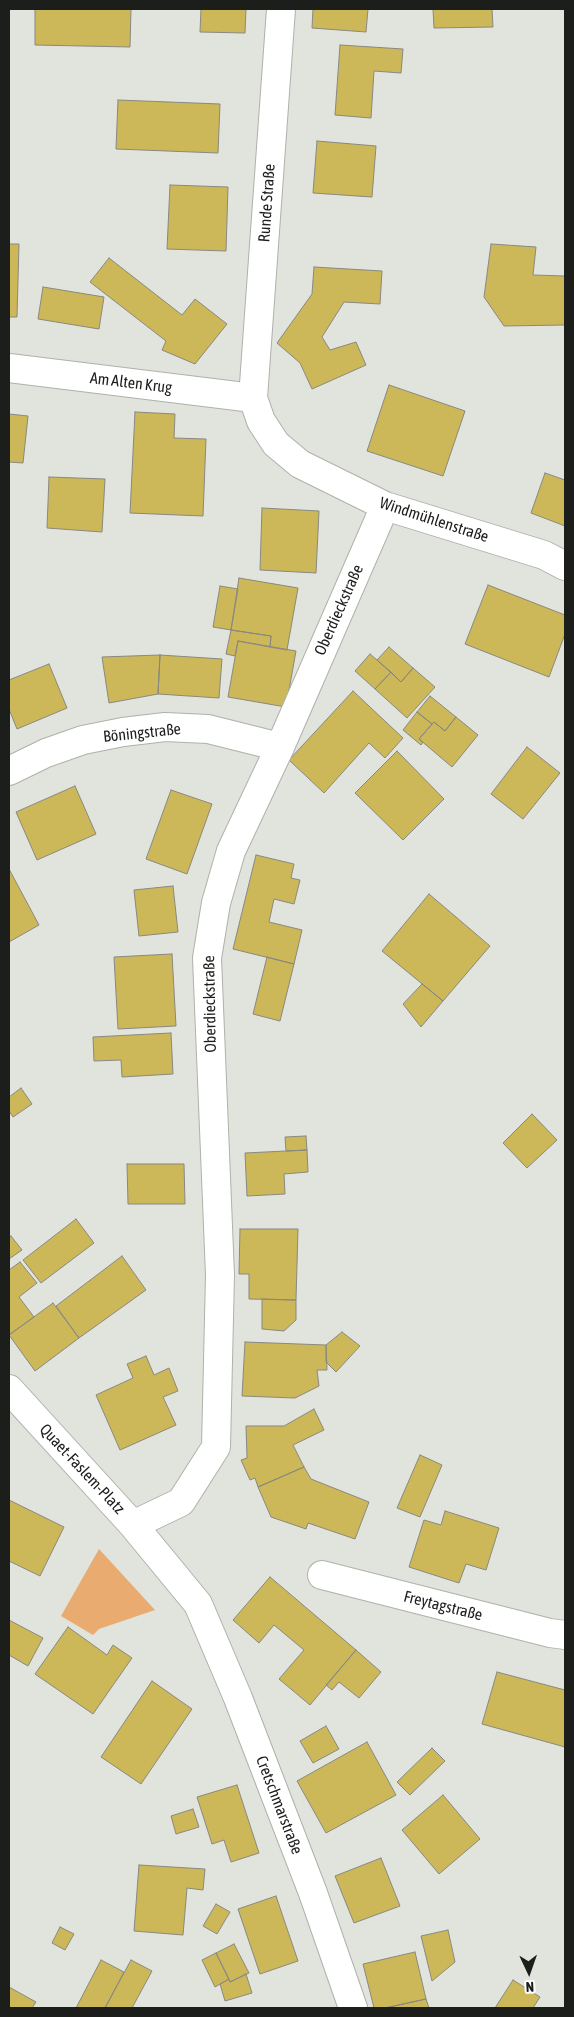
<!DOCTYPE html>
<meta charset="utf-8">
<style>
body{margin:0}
#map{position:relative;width:574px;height:2017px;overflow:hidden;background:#e0e4dc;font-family:"Asap Condensed",sans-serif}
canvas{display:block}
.frame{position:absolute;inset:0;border:10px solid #1c1e1b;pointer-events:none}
.north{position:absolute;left:504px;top:1947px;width:50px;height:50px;-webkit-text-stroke:4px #fff;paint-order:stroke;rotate:177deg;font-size:14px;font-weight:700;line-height:20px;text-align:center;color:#1c1e1b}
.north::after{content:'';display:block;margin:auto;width:18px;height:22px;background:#1c1e1b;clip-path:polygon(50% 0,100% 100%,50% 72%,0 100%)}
</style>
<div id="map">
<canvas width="574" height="2017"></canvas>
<div class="frame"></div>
<div class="north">N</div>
</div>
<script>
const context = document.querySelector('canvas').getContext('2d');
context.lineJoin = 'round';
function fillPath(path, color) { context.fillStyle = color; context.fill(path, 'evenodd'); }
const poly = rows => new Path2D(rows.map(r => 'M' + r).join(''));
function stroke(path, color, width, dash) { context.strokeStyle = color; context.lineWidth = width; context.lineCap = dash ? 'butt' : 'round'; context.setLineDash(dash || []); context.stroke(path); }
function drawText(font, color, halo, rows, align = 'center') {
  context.font = font + ' "Asap Condensed",sans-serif'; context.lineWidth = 4.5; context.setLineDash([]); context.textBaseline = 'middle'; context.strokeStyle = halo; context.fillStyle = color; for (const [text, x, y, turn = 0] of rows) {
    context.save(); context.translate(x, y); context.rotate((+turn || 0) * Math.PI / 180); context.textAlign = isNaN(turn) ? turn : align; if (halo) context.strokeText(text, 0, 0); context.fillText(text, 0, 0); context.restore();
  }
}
fillPath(poly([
 [99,1549,155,1610,99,1629,93,1635,61,1616]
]), '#e9ab6f');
const building = poly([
 [35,9,131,9,130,47,35,45,35,9],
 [201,9,246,9,245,33,200,32,201,9],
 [313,9,368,9,366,32,312,28,313,9],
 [433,9,492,9,493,27,434,28,433,9],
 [340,45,403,49,401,73,374,71,371,118,335,115,340,45],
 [118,100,220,104,218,153,116,149,118,100],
 [317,141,376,146,372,197,313,193,317,141],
 [170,185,228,187,226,251,167,249,170,185],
 [9,244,19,244,17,317,9,317,9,244],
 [491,244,536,247,533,275,565,276,565,325,504,326,484,297,491,244],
 [109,258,182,315,195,299,227,324,195,364,162,350,166,341,90,282,109,258],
 [314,267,382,271,380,304,344,302,322,337,330,350,356,342,366,365,312,389,300,363,277,343,312,294,314,267],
 [43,287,104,297,99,329,38,319,43,287],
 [389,385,465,411,443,476,367,451,389,385],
 [135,412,175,414,174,438,206,439,203,516,130,513,135,412],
 [9,414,28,416,23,463,9,462,9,414],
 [545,473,565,480,565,526,531,513,545,473],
 [49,477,105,479,102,532,47,528,49,477],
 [262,508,319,511,316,573,260,570,262,508],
 [239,578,298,588,287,650,270,647,271,636,231,630,239,578],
 [488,585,565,615,565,634,549,677,465,644,488,585],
 [220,586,238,589,231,630,213,627,220,586],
 [231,630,271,636,270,647,238,641,235,656,226,654,231,630],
 [238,641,296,651,286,707,228,697,238,641],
 [389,647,413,668,401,682,377,660,389,647],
 [370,654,391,672,375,689,355,671,370,654],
 [160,655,222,659,219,698,158,694,160,655],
 [160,655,158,694,109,703,102,657,160,655],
 [49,664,67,708,17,729,9,709,9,680,49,664],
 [413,668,435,687,407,718,375,689,391,672,401,682,413,668],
 [353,691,403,738,385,758,369,743,324,793,289,760,353,691],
 [430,696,456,717,445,731,434,722,432,724,417,712,430,696],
 [417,712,432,724,419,739,423,742,421,745,403,730,417,712],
 [456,717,478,735,452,767,419,739,434,722,445,731,456,717],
 [527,747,560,773,523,819,491,794,527,747],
 [397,751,444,799,403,840,355,793,397,751],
 [75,786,96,834,37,860,16,812,75,786],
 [171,790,212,804,187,874,146,859,171,790],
 [256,855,294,864,291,878,300,880,294,904,274,899,269,922,302,930,294,964,233,949,256,855],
 [9,869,39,925,9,942,9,869],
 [173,886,178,932,139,936,134,890,173,886],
 [429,894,490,946,443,1001,382,951,429,894],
 [172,954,176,1026,118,1029,114,957,172,954],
 [267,957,294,964,280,1021,253,1014,267,957],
 [422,984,443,1001,421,1027,403,1004,422,984],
 [171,1033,173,1074,122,1077,121,1060,94,1061,93,1037,171,1033],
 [21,1088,32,1104,13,1117,9,1111,9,1097,21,1088],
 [532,1114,557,1140,527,1168,503,1143,532,1114],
 [306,1136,307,1150,286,1151,285,1137,306,1136],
 [307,1150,308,1172,284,1174,285,1194,247,1196,245,1153,307,1150],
 [127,1164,184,1164,185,1204,128,1204,127,1164],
 [76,1219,94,1243,41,1283,23,1260,76,1219],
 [240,1229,298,1229,296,1300,249,1299,249,1274,239,1274,240,1229],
 [11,1236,22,1250,9,1259,9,1237,11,1236],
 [122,1256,146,1290,79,1338,56,1306,122,1256],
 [20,1262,37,1283,19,1297,34,1317,9,1335,9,1270,20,1262],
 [262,1299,296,1300,296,1320,284,1331,262,1329,262,1299],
 [53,1303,79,1338,35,1371,9,1335,53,1303],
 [342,1332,360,1346,336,1372,326,1362,326,1345,342,1332],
 [245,1342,326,1345,327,1370,317,1370,319,1386,295,1398,242,1396,245,1342],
 [146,1356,154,1375,169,1368,178,1391,163,1397,176,1425,120,1450,96,1395,133,1378,127,1364,146,1356],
 [314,1409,324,1430,293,1445,304,1467,258,1487,255,1478,250,1480,241,1460,247,1458,246,1426,284,1426,314,1409],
 [420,1455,442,1465,420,1517,397,1508,420,1455],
 [304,1467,311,1479,369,1502,355,1539,308,1523,306,1529,271,1517,258,1487,304,1467],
 [9,1500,64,1527,40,1576,9,1561,9,1500],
 [445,1511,499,1528,486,1570,466,1564,459,1583,409,1567,424,1520,441,1525,445,1511],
 [270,1577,356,1650,310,1705,279,1679,304,1650,274,1625,259,1643,233,1620,270,1577],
 [9,1620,43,1638,28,1666,9,1655,9,1620],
 [68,1627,107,1655,113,1645,132,1658,93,1714,35,1674,68,1627],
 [356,1650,381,1672,359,1698,339,1682,332,1690,326,1685,356,1650],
 [497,1672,565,1690,565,1747,482,1724,497,1672],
 [152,1681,192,1709,141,1784,101,1757,152,1681],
 [326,1726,339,1749,313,1763,300,1741,326,1726],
 [367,1742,396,1795,326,1833,297,1781,367,1742],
 [432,1748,445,1761,410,1795,397,1782,432,1748],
 [237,1785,259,1853,231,1862,224,1840,212,1844,197,1797,237,1785],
 [443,1795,480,1839,439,1874,402,1830,443,1795],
 [193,1809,199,1827,176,1834,171,1816,193,1809],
 [381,1858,400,1906,354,1923,335,1876,381,1858],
 [139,1865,205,1869,203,1890,187,1888,183,1935,134,1931,139,1865],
 [276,1896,298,1961,260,1974,238,1909,276,1896],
 [216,1904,230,1912,217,1934,203,1926,216,1904],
 [60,1927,74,1934,65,1950,52,1943,60,1927],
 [448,1930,455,1962,432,1981,421,1936,448,1930],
 [234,1944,249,1973,230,1982,216,1953,234,1944],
 [415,1952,426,1999,385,2008,374,2008,363,1964,415,1952],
 [216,1953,229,1979,215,1987,202,1960,216,1953],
 [101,1960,124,1972,105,2008,76,2008,101,1960],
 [131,1960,152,1971,132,2008,105,2008,131,1960],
 [246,1974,252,1993,225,2001,220,1984,229,1979,230,1982,246,1974],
 [513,1980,540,1997,533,2008,495,2008,513,1980],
 [9,1987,36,2002,32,2008,9,2008,9,1987],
 [426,1999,429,2008,385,2008,426,1999]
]);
fillPath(building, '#ccb759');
stroke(building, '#898880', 1);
const street = poly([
 [281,9,253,398,261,421,276,444,300,464,385,506,544,555,565,566],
 [9,368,253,398],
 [9,771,46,753,83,740,123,732,165,727,208,729,280,747],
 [9,1389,133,1525,198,1604,238,1698,313,1893,353,2008],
 [133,1525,181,1502,216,1447,220,1275,207,958,216,903,231,851,280,747,385,506],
 [322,1575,550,1633,565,1635]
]);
stroke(street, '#aeb2aa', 30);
stroke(street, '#fff', 28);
drawText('16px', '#1c1e1b', '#fff', [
 ["Runde Straße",267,203,-86],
 ["Am Alten Krug",131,383,7],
 ["Windmühlenstraße",434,520,18],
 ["Oberdieckstraße",339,610,-66],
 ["Böningstraße",142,733,-6],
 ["Oberdieckstraße",210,1004,-91],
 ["Quaet-Faslem-Platz",82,1469,47],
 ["Freytagstraße",443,1606,14],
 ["Cretschmarstraße",279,1805,69]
]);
</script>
